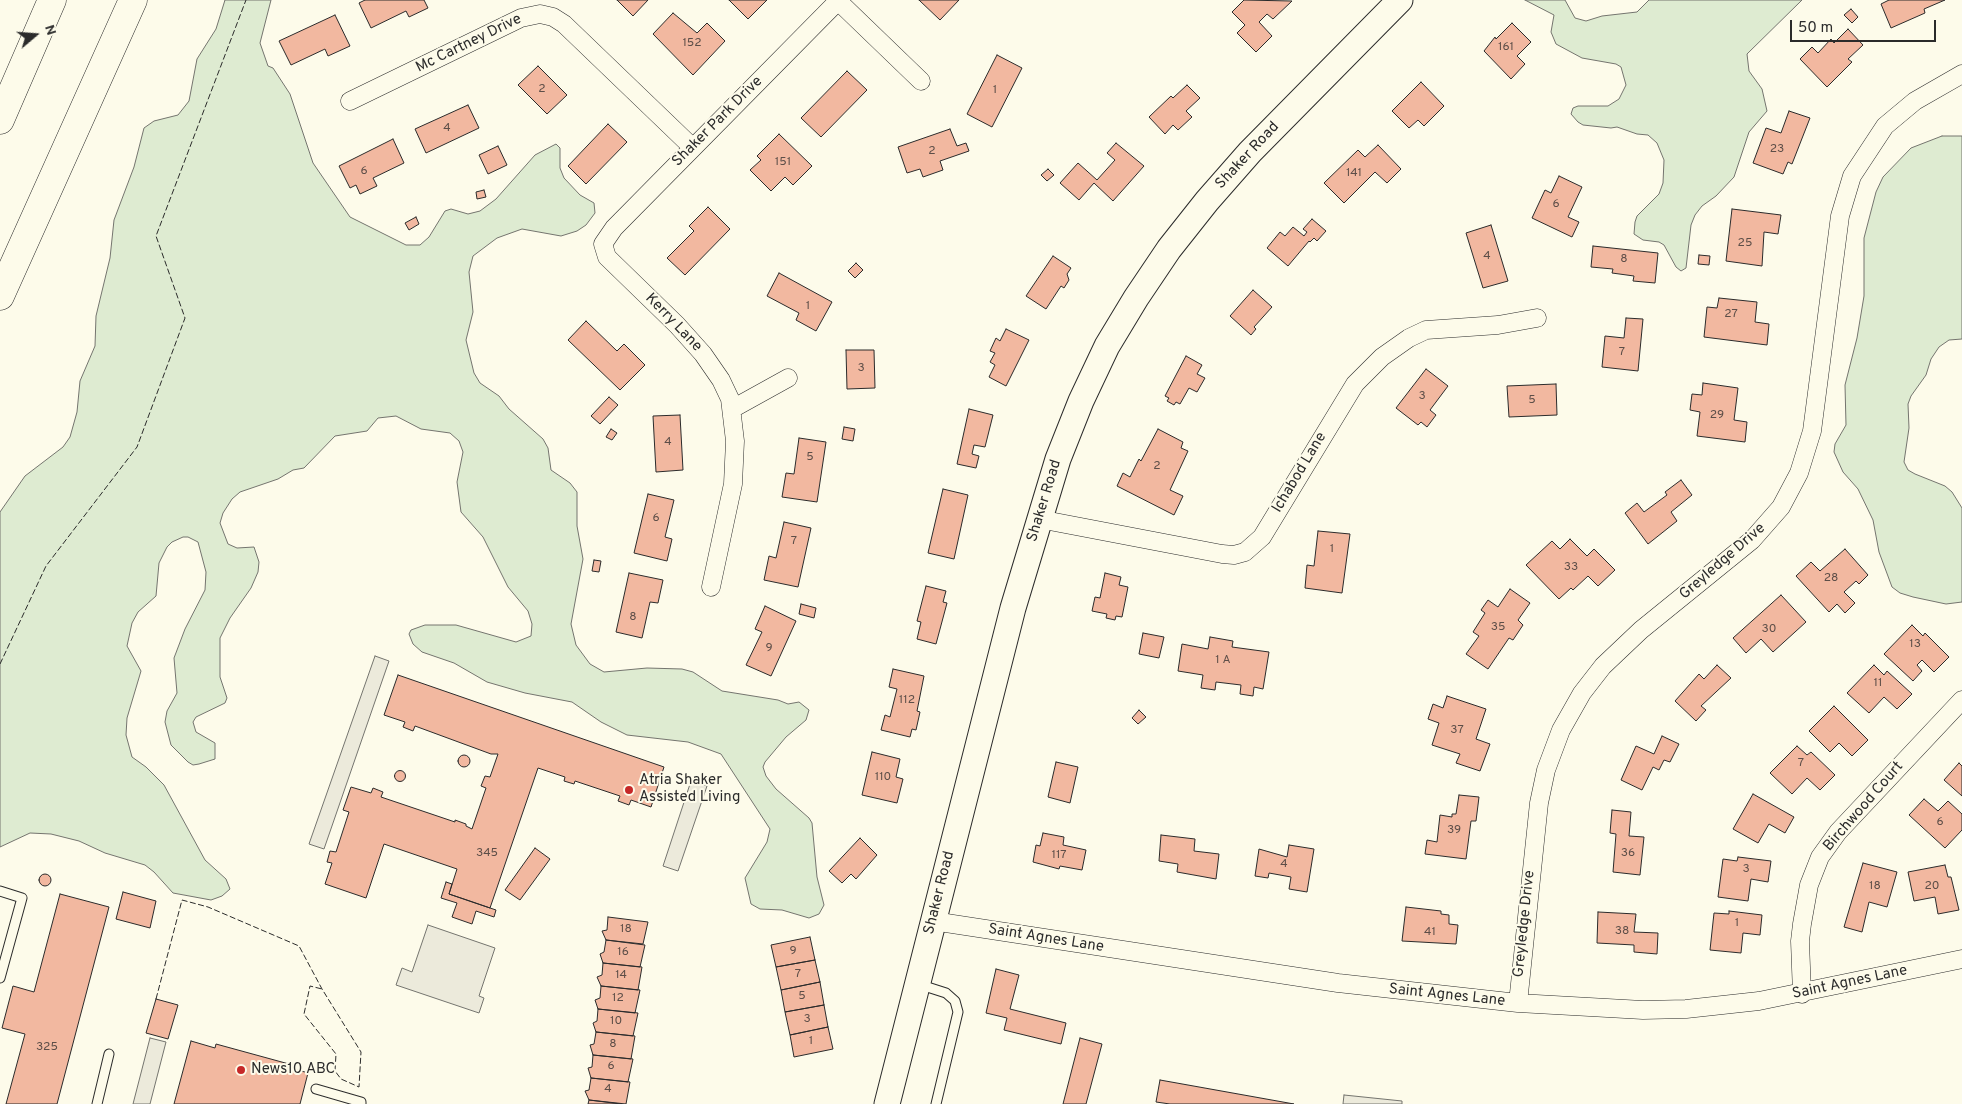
<!DOCTYPE html>
<style>
body{margin:0}
#map{position:relative;width:1962px;height:1104px;overflow:hidden;background:#fdfbea;font-family:Overpass,sans-serif}
canvas{display:block}
.north{position:absolute;left:10px;top:10px;width:50px;height:50px;-webkit-text-stroke:4px #fdfbea;paint-order:stroke;rotate:72deg;font-size:14px;font-weight:700;line-height:20px;text-align:center;color:#2b2b2b}
.north::after{content:'';display:block;margin:auto;width:18px;height:22px;background:#2b2b2b;clip-path:polygon(50% 0,100% 100%,50% 72%,0 100%)}
.scale{position:absolute;left:1790px;top:20px;width:146px;height:22px;box-sizing:border-box;border:2px solid #2b2b2b;border-top:0;padding-left:6px;font-size:15px;line-height:18px;white-space:nowrap;color:#2b2b2b;-webkit-text-stroke:4px #fdfbea;paint-order:stroke}
</style>
<div id="map">
<canvas width="1962" height="1104"></canvas>
<div class="north">N</div>
<div class="scale">50 m</div>
</div>
<script>
const context = document.querySelector('canvas').getContext('2d');
context.lineJoin = 'round';
function fillPath(path, color) { context.fillStyle = color; context.fill(path, 'evenodd'); }
const poly = rows => new Path2D(rows.map(r => 'M' + r).join(''));
function stroke(path, color, width, dash) { context.strokeStyle = color; context.lineWidth = width; context.lineCap = dash ? 'butt' : 'round'; context.setLineDash(dash || []); context.stroke(path); }
function drawText(font, color, halo, rows, align = 'center') {
  context.font = font + ' Overpass,sans-serif'; context.lineWidth = 4; context.setLineDash([]); context.textBaseline = 'middle'; context.strokeStyle = halo; context.fillStyle = color; for (const [text, x, y, turn = 0] of rows) {
    context.save(); context.translate(x, y); context.rotate((+turn || 0) * Math.PI / 180); context.textAlign = isNaN(turn) ? turn : align; if (halo) context.strokeText(text, 0, 0); context.fillText(text, 0, 0); context.restore();
  }
}
const green = poly([
 [225,0,271,0,260,43,268,66,273,68,290,94,313,163,350,217,406,245,420,245,429,237,445,211,451,209,468,214,480,211,496,199,535,155,556,144,560,148,560,168,564,178,580,195,594,203,595,213,586,225,577,231,561,236,522,229,497,238,473,256,469,272,473,312,466,340,474,373,480,383,499,396,509,409,543,439,548,448,551,470,570,483,577,492,577,526,583,559,571,624,576,645,590,664,604,672,647,668,682,669,693,672,722,691,778,700,788,704,799,702,809,710,806,720,786,737,765,762,763,767,766,776,776,789,809,818,812,823,817,877,824,905,819,914,809,918,782,910,760,909,751,904,745,878,767,842,770,829,721,754,688,742,627,735,601,722,572,702,525,693,487,682,454,663,422,652,413,644,409,634,411,630,425,625,456,625,516,642,531,636,532,624,528,611,508,587,483,537,461,512,457,482,463,452,459,441,450,433,421,429,396,416,378,418,367,431,335,436,304,468,293,470,278,479,240,492,232,499,223,513,220,523,228,544,237,548,254,547,259,562,258,572,251,588,230,618,220,638,220,677,227,698,225,703,196,717,193,722,196,732,215,743,215,759,199,764,193,765,188,762,171,745,165,722,167,711,177,693,174,658,185,629,205,590,206,572,198,542,188,537,183,537,172,542,167,547,159,563,156,596,138,612,132,623,127,646,141,671,127,718,126,735,132,757,146,767,164,785,205,860,226,879,230,889,222,896,211,900,173,893,154,872,145,865,105,853,79,841,51,834,30,833,0,847,0,512,25,476,63,447,70,437,77,412,80,381,95,346,96,316,110,258,114,220,134,167,144,128,154,121,178,115,189,101,197,59,216,29,225,0],
 [1525,0,1565,0,1575,18,1586,21,1602,16,1637,12,1649,0,1802,0,1747,54,1749,71,1762,89,1767,111,1749,132,1734,177,1716,196,1702,206,1695,215,1691,225,1686,268,1681,271,1676,267,1664,245,1659,242,1643,240,1634,234,1635,222,1637,216,1659,194,1663,183,1664,160,1657,143,1648,135,1637,134,1617,127,1611,128,1583,125,1578,122,1571,114,1573,108,1578,106,1608,106,1619,99,1626,85,1621,67,1616,64,1582,58,1556,44,1551,32,1554,15,1525,0],
 [1942,136,1962,136,1962,339,1949,340,1939,347,1931,359,1926,375,1911,396,1908,404,1909,428,1904,462,1908,470,1915,474,1945,486,1952,492,1962,508,1962,602,1946,604,1913,597,1900,593,1892,587,1879,552,1873,520,1858,489,1843,472,1834,452,1835,444,1846,425,1845,385,1857,338,1864,296,1864,238,1876,192,1883,177,1911,148,1942,136]
]);
fillPath(green, '#deebd1');
stroke(green, '#74746e', 1);
const parking = poly([
 [375,656,389,661,324,849,309,844,375,656],
 [691,781,707,786,678,871,663,866,691,781],
 [428,925,495,948,479,996,484,998,479,1013,396,985,402,968,412,972,428,925],
 [150,1038,166,1042,150,1104,133,1104,150,1038],
 [1344,1095,1402,1101,1402,1104,1343,1104,1344,1095]
]);
fillPath(parking, '#eceadb');
stroke(parking, '#74746e', 1);
const building = poly([
 [365,0,424,0,428,8,409,17,406,11,371,28,359,3,365,0],
 [617,0,648,0,633,16,617,0],
 [729,0,767,0,748,19,729,0],
 [919,0,959,0,940,20,919,0],
 [1244,0,1292,1,1273,19,1267,14,1259,22,1272,36,1256,52,1237,33,1245,25,1232,12,1244,0],
 [1889,0,1945,0,1924,9,1925,13,1891,28,1881,4,1889,0],
 [1851,9,1858,17,1852,23,1844,15,1851,9],
 [673,13,697,33,707,23,725,41,693,75,653,34,673,13],
 [335,15,350,46,328,56,325,49,291,65,279,41,335,15],
 [1512,23,1531,42,1517,56,1525,64,1511,79,1484,51,1495,37,1496,39,1512,23],
 [1848,29,1863,45,1848,59,1852,62,1827,87,1800,59,1812,47,1818,53,1831,39,1834,43,1848,29],
 [997,55,1022,68,992,127,967,114,997,55],
 [538,66,567,95,547,114,518,85,538,66],
 [847,71,867,90,821,137,801,118,847,71],
 [1421,82,1444,106,1424,126,1418,120,1409,128,1392,111,1421,82],
 [1187,85,1200,98,1186,111,1192,117,1178,130,1173,125,1165,134,1149,117,1171,96,1173,98,1187,85],
 [468,105,479,128,426,153,415,129,468,105],
 [1789,111,1810,118,1792,164,1788,162,1783,174,1753,163,1766,128,1781,133,1789,111],
 [608,124,627,142,586,184,568,166,608,124],
 [950,129,957,146,966,143,969,151,940,161,943,170,923,177,920,169,907,173,898,147,950,129],
 [779,134,812,166,793,185,785,177,771,191,750,170,761,160,757,156,779,134],
 [393,139,404,163,373,178,377,186,360,194,356,185,350,188,339,166,393,139],
 [1116,143,1144,166,1113,201,1094,183,1079,200,1060,183,1078,163,1097,180,1115,160,1107,153,1116,143],
 [1378,145,1401,169,1387,183,1375,172,1344,203,1324,183,1358,150,1365,157,1378,145],
 [498,146,507,165,488,174,479,155,498,146],
 [1048,169,1054,175,1047,181,1041,175,1048,169],
 [1559,176,1582,187,1568,217,1579,222,1572,237,1532,218,1545,190,1551,193,1559,176],
 [484,190,486,197,477,199,476,192,484,190],
 [708,207,730,229,685,275,667,258,694,231,689,226,708,207],
 [1732,209,1781,215,1778,234,1764,232,1762,266,1726,261,1732,209],
 [416,217,419,224,409,230,405,223,416,217],
 [1312,219,1326,231,1317,241,1314,238,1310,242,1309,241,1288,266,1267,248,1280,232,1285,236,1293,227,1304,236,1307,232,1303,229,1312,219],
 [1491,225,1508,281,1483,288,1466,233,1491,225],
 [1593,246,1658,253,1655,283,1633,281,1634,276,1612,273,1613,269,1591,267,1593,246],
 [1699,255,1710,256,1709,265,1698,264,1699,255],
 [1053,256,1071,268,1067,274,1069,280,1064,288,1061,286,1046,309,1026,296,1053,256],
 [856,263,863,270,855,278,848,271,856,263],
 [779,273,832,302,816,331,796,320,799,313,767,296,779,273],
 [1253,290,1272,307,1254,327,1256,329,1251,335,1230,316,1253,290],
 [1719,298,1757,302,1755,322,1769,324,1767,345,1704,337,1707,307,1717,308,1719,298],
 [1626,318,1643,319,1638,371,1602,367,1605,336,1624,338,1626,318],
 [586,321,617,351,624,344,645,365,620,390,568,340,586,321],
 [1006,329,1029,340,1006,386,989,377,995,365,990,362,995,353,990,351,996,338,1000,341,1006,329],
 [846,350,874,350,875,388,847,389,846,350],
 [1186,356,1202,365,1197,374,1205,378,1197,392,1189,388,1180,404,1176,402,1174,405,1167,401,1169,398,1165,396,1186,356],
 [1426,369,1448,386,1430,410,1436,415,1427,427,1421,422,1418,425,1396,408,1426,369],
 [1703,383,1738,388,1734,420,1747,422,1745,442,1697,436,1700,412,1690,410,1692,394,1702,395,1703,383],
 [1556,384,1557,415,1509,417,1507,386,1556,384],
 [609,397,618,405,600,424,591,416,609,397],
 [969,409,993,415,985,447,974,445,972,454,979,456,976,468,957,464,969,409],
 [680,415,683,470,656,472,653,416,680,415],
 [844,427,855,429,853,441,842,439,844,427],
 [611,429,617,433,612,440,606,437,611,429],
 [1158,429,1183,442,1181,448,1188,451,1170,490,1183,496,1174,515,1117,486,1123,473,1130,477,1139,459,1141,461,1158,429],
 [799,438,826,442,817,502,782,497,786,473,794,474,799,438],
 [1681,480,1692,495,1671,512,1677,521,1648,544,1625,513,1637,503,1644,512,1667,495,1665,492,1681,480],
 [943,489,968,495,954,559,928,553,943,489],
 [648,494,674,500,665,537,672,539,667,561,634,553,648,494],
 [784,522,811,528,798,587,764,580,769,556,776,558,784,522],
 [1318,531,1350,534,1342,593,1305,588,1307,565,1314,566,1318,531],
 [1570,539,1587,556,1594,549,1615,570,1598,586,1588,576,1573,590,1571,588,1559,599,1526,565,1552,541,1560,549,1570,539],
 [1845,549,1868,575,1859,584,1856,581,1844,592,1855,603,1845,613,1837,604,1829,612,1796,576,1811,562,1820,571,1845,549],
 [594,560,601,561,599,572,592,571,594,560],
 [629,573,663,580,658,603,650,602,642,638,616,632,629,573],
 [1105,573,1121,577,1119,585,1128,587,1122,617,1116,616,1115,620,1106,618,1107,614,1092,611,1095,597,1100,598,1105,573],
 [926,586,946,591,943,602,947,603,936,644,917,639,921,622,917,621,926,586],
 [1510,589,1530,603,1518,620,1523,625,1513,640,1509,638,1488,669,1466,654,1479,636,1473,632,1485,613,1481,610,1488,600,1498,607,1510,589],
 [1781,595,1806,622,1773,652,1761,639,1746,653,1733,638,1781,595],
 [801,604,816,608,814,618,799,614,801,604],
 [765,606,796,621,771,676,746,665,762,632,755,629,765,606],
 [1912,625,1923,636,1925,633,1949,657,1934,672,1922,660,1917,665,1922,671,1913,681,1884,654,1912,625],
 [1143,633,1164,637,1159,658,1139,654,1143,633],
 [1210,637,1233,641,1232,647,1269,652,1263,689,1254,687,1253,696,1240,694,1241,685,1216,682,1215,690,1201,688,1203,675,1178,671,1182,644,1208,649,1210,637],
 [1717,665,1731,678,1701,706,1706,710,1696,721,1675,701,1699,674,1704,679,1717,665],
 [1874,665,1884,675,1887,671,1912,694,1897,709,1884,697,1869,713,1847,693,1874,665],
 [893,669,924,676,917,711,920,712,916,730,912,729,910,737,881,730,885,715,890,717,897,689,889,687,893,669],
 [398,675,664,767,651,807,631,800,629,805,618,801,620,796,575,781,574,784,564,781,565,777,538,768,490,908,449,894,457,869,384,844,366,898,325,884,332,863,327,862,330,851,336,852,349,812,343,810,351,787,371,793,373,788,383,792,381,797,455,822,455,820,466,824,466,826,472,829,486,788,481,786,485,776,490,777,498,754,491,754,415,726,413,731,403,727,405,722,384,715,398,675],
 [1447,696,1486,709,1476,739,1490,744,1480,771,1456,763,1460,754,1432,745,1439,723,1428,719,1433,704,1443,708,1447,696],
 [1834,706,1868,740,1852,756,1839,743,1830,752,1809,731,1834,706],
 [1139,710,1146,717,1138,724,1132,718,1139,710],
 [1662,736,1679,744,1670,762,1664,760,1659,770,1653,767,1642,790,1621,780,1636,746,1654,754,1662,736],
 [1797,746,1807,755,1811,752,1835,775,1820,790,1807,778,1792,794,1770,773,1797,746],
 [872,752,900,759,896,777,903,779,897,803,862,795,872,752],
 '458 761a6 6 0 1 1 12 0a6 6 0 1 1-12 0Z',
 [1056,762,1078,767,1070,803,1048,797,1056,762],
 [1959,763,1962,766,1962,796,1944,780,1959,763],
 '394.5 776a5.5 5.5 0 1 1 11 0a5.5 5.5 0 1 1-11 0Z',
 [1753,794,1794,817,1785,833,1769,824,1758,843,1733,829,1753,794],
 [1459,795,1479,797,1476,821,1471,821,1466,859,1425,854,1427,840,1437,842,1440,815,1452,817,1452,814,1456,814,1459,795],
 [1924,799,1938,811,1948,801,1962,814,1962,830,1945,848,1909,815,1924,799],
 [1612,810,1631,812,1629,836,1644,837,1640,875,1613,872,1616,834,1610,833,1612,810],
 [1043,833,1064,837,1063,845,1086,850,1082,870,1060,866,1059,869,1033,862,1036,845,1040,846,1043,833],
 [1161,835,1195,839,1194,851,1219,854,1216,879,1177,872,1178,864,1159,861,1161,835],
 [860,838,877,855,856,879,851,874,842,883,829,871,860,838],
 [1289,845,1314,849,1307,892,1289,889,1291,877,1269,873,1268,878,1255,876,1259,849,1287,857,1289,845],
 [535,848,550,859,520,900,505,890,535,848],
 [1738,857,1771,861,1768,882,1751,879,1748,901,1718,897,1723,859,1737,861,1738,857],
 [1863,863,1897,872,1887,907,1869,902,1862,932,1844,927,1863,863],
 [1945,865,1948,877,1951,877,1959,910,1938,914,1935,897,1914,901,1908,872,1945,865],
 '39 880a6 6 0 1 1 12 0a6 6 0 1 1-12 0Z',
 [446,882,452,884,449,894,496,910,494,917,476,911,472,924,452,917,457,903,441,898,446,882],
 [123,892,156,901,150,928,116,919,123,892],
 [60,894,109,907,57,1104,6,1104,25,1034,2,1028,13,986,34,992,60,894],
 [1406,907,1441,911,1441,914,1449,915,1449,924,1458,925,1456,944,1402,941,1406,907],
 [1729,911,1762,915,1760,935,1743,933,1741,953,1710,950,1714,913,1729,914,1729,911],
 [1598,912,1636,914,1634,932,1658,933,1657,954,1634,952,1634,945,1597,943,1598,912],
 [608,917,648,922,643,944,606,940,602,931,607,930,608,917],
 [810,937,815,960,776,967,771,945,810,937],
 [606,940,645,945,640,967,603,963,600,954,604,952,606,940],
 [815,960,820,982,781,990,776,967,815,960],
 [603,963,642,967,638,990,601,986,597,977,602,975,603,963],
 [996,969,1019,975,1010,1009,1066,1023,1061,1044,1004,1030,1007,1018,986,1013,996,969],
 [820,982,824,1005,785,1012,781,990,820,982],
 [601,986,640,990,635,1013,598,1009,595,1000,600,998,601,986],
 [156,999,178,1005,168,1039,146,1033,156,999],
 [824,1005,828,1027,790,1035,785,1012,824,1005],
 [598,1009,638,1013,633,1036,596,1032,593,1023,597,1021,598,1009],
 [828,1027,833,1049,794,1057,790,1035,828,1027],
 [596,1032,635,1036,631,1059,593,1055,590,1045,594,1044,596,1032],
 [1080,1038,1102,1044,1086,1104,1063,1104,1080,1038],
 [191,1041,215,1048,216,1044,289,1064,288,1067,308,1073,300,1104,174,1104,191,1041],
 [593,1055,633,1059,628,1082,591,1078,588,1068,592,1067,593,1055],
 [591,1078,630,1082,626,1104,589,1100,585,1091,589,1090,591,1078],
 [1160,1080,1294,1104,1170,1104,1156,1102,1160,1080],
 [589,1100,621,1104,588,1104,589,1100]
]);
fillPath(building, '#f2b8a0');
stroke(building, '#2b2b2b', 1);
const service = poly([
 [0,891,22,898,0,978],
 [918,984,946,993,955,1001,958,1012,936,1104],
 [316,1089,361,1102,361,1104],
 [97,1104,109,1054]
]);
const minor = poly([
 [838,1,921,81],
 [350,101,521,18,540,14,553,17,564,24,692,147],
 [732,409,788,378],
 [1039,519,1222,554,1234,555,1245,552,1262,537,1355,384,1382,357,1409,338,1426,330,1498,325,1537,318],
 [711,587,733,484,735,441,730,399,721,380,703,354,677,325,607,257,603,244,614,228,839,0],
 [933,921,1338,983,1518,1003,1643,1010,1686,1009,1759,1001,1962,959],
 [1802,994,1800,941,1802,924,1809,885,1820,857,1838,832,1962,700],
 [1518,1003,1539,803,1546,770,1561,730,1582,693,1603,666,1641,630,1752,540,1781,507,1799,473,1812,431,1840,216,1852,176,1885,126,1915,101,1962,74]
]);
const secondary = poly([
 [887,1104,1013,608,1058,459,1081,401,1107,346,1136,298,1169,249,1207,201,1250,152,1400,0]
]);
const motorway = poly([
 [0,120,52,0],
 [0,296,133,0]
]);
stroke(service, '#2b2b2b', 11);
stroke(minor, '#2b2b2b', 19);
stroke(secondary, '#2b2b2b', 27);
stroke(motorway, '#2b2b2b', 29);
stroke(service, '#fdfbea', 9);
stroke(minor, '#fdfbea', 18);
stroke(secondary, '#fdfbea', 25);
stroke(motorway, '#fdfbea', 28);
stroke(poly([
 [0,664,46,566,137,447,185,318,156,236,246,0],
 [156,999,182,900,208,907,299,946,322,989,361,1052,359,1087,341,1079,335,1071,336,1054,304,1014,310,986,322,989]
]), '#2b2b2b', 1, [6, 2.5]);
for (const [x, y, r, color] of [
 [629,790,5,"#c62828"],
 [241,1070,5,"#c62828"]
]) { const dot = new Path2D(); dot.arc(x, y, r, 0, 2 * Math.PI); context.fillStyle = color; context.fill(dot); stroke(dot, '#fdfbea', 2); }
drawText('12px', '#5d4e48', null, [
 ["152",692,44],
 ["161",1506,48],
 ["2",542,90],
 ["1",995,91],
 ["4",447,129],
 ["23",1777,150],
 ["2",932,152],
 ["151",783,163],
 ["6",364,172],
 ["141",1354,174],
 ["6",1556,205],
 ["25",1745,244],
 ["4",1487,257],
 ["8",1624,260],
 ["1",808,307],
 ["27",1731,315],
 ["7",1622,353],
 ["3",861,369],
 ["3",1422,397],
 ["5",1532,401],
 ["29",1717,416],
 ["4",668,443],
 ["5",810,458],
 ["2",1157,467],
 ["6",656,519],
 ["7",794,542],
 ["1",1332,550],
 ["33",1571,568],
 ["28",1831,579],
 ["8",633,618],
 ["35",1498,628],
 ["30",1769,630],
 ["13",1915,645],
 ["9",769,649],
 ["1 A",1223,661],
 ["11",1878,684],
 ["112",907,701],
 ["37",1457,731],
 ["7",1801,764],
 ["110",883,778],
 ["6",1940,823],
 ["39",1454,831],
 ["345",487,854],
 ["36",1628,854],
 ["117",1059,856],
 ["4",1284,865],
 ["3",1746,870],
 ["18",1875,887],
 ["20",1932,887],
 ["1",1737,924],
 ["18",626,930],
 ["38",1622,932],
 ["41",1430,933],
 ["9",793,952],
 ["16",623,953],
 ["7",798,975],
 ["14",621,976],
 ["5",802,997],
 ["12",618,999],
 ["3",807,1020],
 ["10",616,1022],
 ["1",811,1042],
 ["8",613,1045],
 ["325",47,1048],
 ["6",611,1067],
 ["4",608,1090]
]);
drawText('15px', '#2b2b2b', '#fdfbea', [
 ["Mc Cartney Drive",469,44,-26],
 ["Shaker Park Drive",718,122,-45],
 ["Shaker Road",1248,156,-47],
 ["Kerry Lane",673,323,46],
 ["Ichabod Lane",1300,473,-59],
 ["Shaker Road",1045,501,-73],
 ["Greyledge Drive",1723,562,-41],
 ["Birchwood Court",1864,807,-49],
 ["Shaker Road",940,893,-76],
 ["Greyledge Drive",1525,924,-84],
 ["Saint Agnes Lane",1046,939,9],
 ["Saint Agnes Lane",1850,983,-12],
 ["Saint Agnes Lane",1447,996,6]
]);
drawText('15px', '#2b2b2b', '#fdfbea', [
 ["Atria Shaker",639,781],
 ["Assisted Living",639,798],
 ["News10 ABC",251,1070]
], 'left');
</script>
